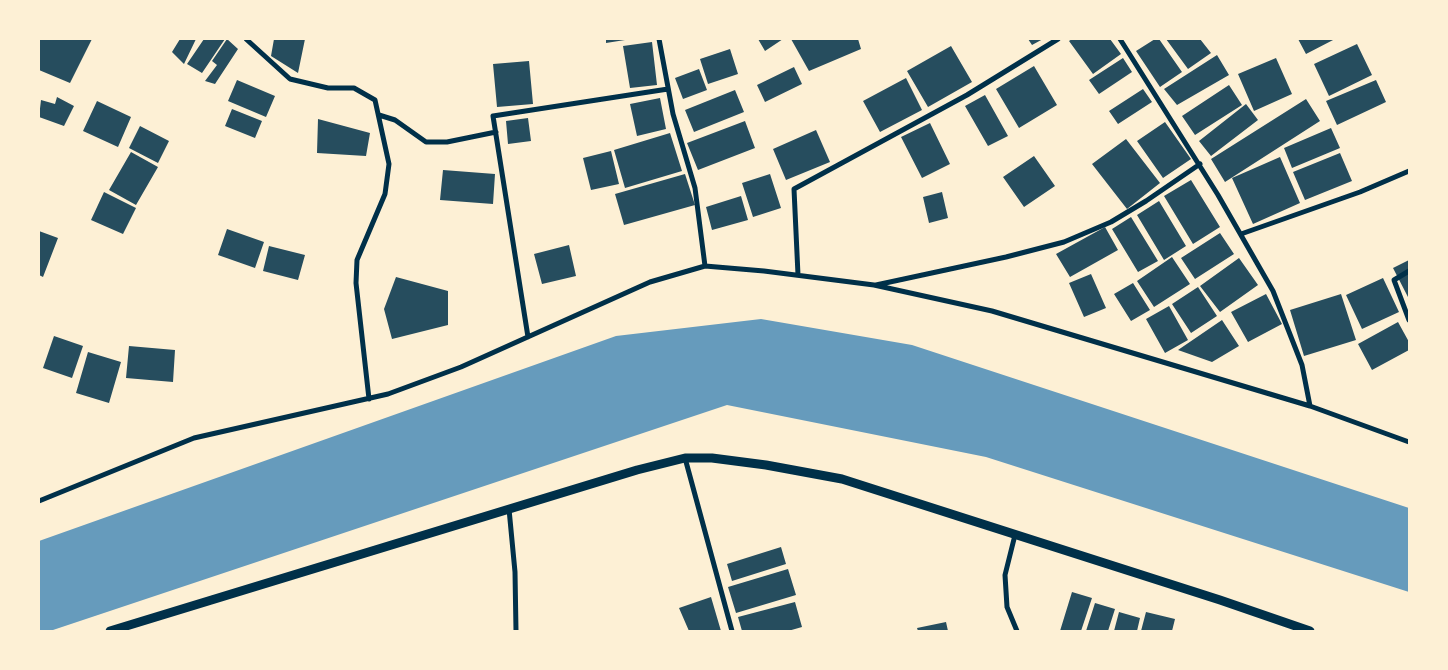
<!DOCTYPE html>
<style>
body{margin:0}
#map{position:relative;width:1448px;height:670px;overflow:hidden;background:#fdf0d5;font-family:"Noto Sans",sans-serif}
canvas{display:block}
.frame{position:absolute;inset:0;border:40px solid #fdf0d5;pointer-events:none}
</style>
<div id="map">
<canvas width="1448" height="670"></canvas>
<div class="frame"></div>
</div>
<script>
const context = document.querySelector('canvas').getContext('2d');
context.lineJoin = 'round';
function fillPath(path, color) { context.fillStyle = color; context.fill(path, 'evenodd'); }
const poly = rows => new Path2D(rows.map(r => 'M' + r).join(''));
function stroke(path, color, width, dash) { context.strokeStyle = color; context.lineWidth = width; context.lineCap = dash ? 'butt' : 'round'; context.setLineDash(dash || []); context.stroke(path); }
fillPath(poly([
 [761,319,912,345,1409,508,1409,592,986,457,727,405,50,631,39,631,39,541,616,336]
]), '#669bbc');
fillPath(poly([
 [39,39,92,39,70,83,39,70],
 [180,39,196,39,184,64,172,52],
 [204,39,225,39,202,73,187,64],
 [227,39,238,49,215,84,205,81,217,65,212,61],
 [274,39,305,39,298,73,271,56],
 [606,39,625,39,625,40,606,43],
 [758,39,783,39,765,51],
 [791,39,858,39,861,49,809,71],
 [1028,39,1043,39,1032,45],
 [1072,39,1110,39,1121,54,1093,74,1069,41],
 [1155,39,1159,39,1182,72,1160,87,1136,51],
 [1166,39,1200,39,1211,53,1188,69],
 [1298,39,1335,39,1306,54],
 [652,42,657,85,630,88,623,46],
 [1357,44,1372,75,1329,96,1314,64],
 [951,46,972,82,928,107,907,71],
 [730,49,738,74,708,84,700,59],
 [1217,55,1229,75,1177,105,1164,89],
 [1123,58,1132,72,1099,94,1089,80],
 [1276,58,1292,94,1254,111,1238,74],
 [529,61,533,104,497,107,493,64],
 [1034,66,1057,105,1019,128,996,89],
 [794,67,802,84,765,102,757,85],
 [699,69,707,90,683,99,675,78],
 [906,78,922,110,880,132,863,101],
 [237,80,275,96,266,117,228,101],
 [1376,80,1386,102,1337,125,1326,101],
 [1229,85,1242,105,1195,135,1182,116],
 [1143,89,1152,102,1118,124,1109,111],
 [735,90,744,112,694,132,685,110],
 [985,95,1008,136,988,146,965,106],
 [57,97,74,106,64,126,39,117,41,100,55,104],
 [660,98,666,129,637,136,630,104],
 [1306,99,1320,121,1225,182,1211,159],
 [97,101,131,117,118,147,83,131],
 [1246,104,1258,120,1211,156,1199,141],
 [232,109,262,121,255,138,225,126],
 [528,118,531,141,508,144,506,121],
 [318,119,370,133,366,156,317,153],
 [745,121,755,148,698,170,687,143],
 [1165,122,1191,159,1163,178,1137,141],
 [930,123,950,164,922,178,901,137],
 [140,126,169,141,158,163,129,148],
 [1331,128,1340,148,1292,168,1284,148],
 [816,130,830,162,786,180,773,149],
 [670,133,682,171,625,188,614,150],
 [1126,139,1160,183,1127,209,1092,164],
 [611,151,619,184,591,190,583,158],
 [131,152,158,167,136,205,109,190],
 [1340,153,1352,181,1305,200,1293,172],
 [1034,156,1055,186,1024,207,1003,177],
 [1280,157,1300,203,1253,224,1232,178],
 [443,170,495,174,493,204,440,200],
 [685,174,695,205,624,225,615,194],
 [770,174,781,208,753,217,742,183],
 [1191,180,1220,227,1193,244,1164,196],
 [104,192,136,208,123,234,91,220],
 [942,192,948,218,929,223,923,197],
 [741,196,748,220,712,230,706,207],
 [1159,201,1186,246,1164,260,1137,215],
 [1131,217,1158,261,1138,272,1112,229],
 [1105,227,1118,250,1070,277,1056,254],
 [227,229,264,242,255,268,218,255],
 [39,231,58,238,43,277,39,275],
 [1220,233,1234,254,1195,279,1181,258],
 [569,245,576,276,542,284,534,254],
 [269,246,305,255,298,280,263,271],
 [1172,257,1190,284,1154,307,1137,281],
 [1239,258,1258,285,1220,312,1200,286],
 [1409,260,1409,299,1393,268],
 [1091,274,1106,308,1084,317,1069,283],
 [396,277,448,291,448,325,392,339,384,309],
 [1383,278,1399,312,1362,329,1346,295],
 [1133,283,1150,310,1131,321,1114,294],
 [1198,287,1217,316,1191,333,1172,304],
 [1266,294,1282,324,1248,342,1231,312],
 [1341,294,1356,340,1304,356,1290,310],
 [1169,306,1188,340,1165,353,1146,319],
 [1222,320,1239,346,1212,362,1178,350],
 [1398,322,1409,342,1409,350,1372,370,1358,344],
 [54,336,83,346,72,378,43,368],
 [129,346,175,350,173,382,126,378],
 [88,352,121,362,109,403,76,393],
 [781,547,786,564,732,581,727,564],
 [788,569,796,595,736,613,728,587],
 [1072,592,1092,598,1081,631,1060,631],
 [711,597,721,631,689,631,679,608],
 [795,602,802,627,788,631,742,631,738,617],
 [1095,603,1115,609,1108,631,1086,631],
 [1119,612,1140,618,1137,631,1114,631],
 [1146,612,1175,619,1172,631,1141,631],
 [946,622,948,631,918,631,917,628]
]), '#264d5e');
stroke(poly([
 [246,39,290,79,328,88,354,88,375,100,389,164,385,194,357,260,356,283,369,399],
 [659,39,673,114,695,188,705,266],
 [1120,39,1218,195,1273,291,1302,365,1310,406],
 [379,115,395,120,426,142,447,142,496,132],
 [1241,234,1360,192,1409,171],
 [1409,271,1394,280,1409,320],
 [798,275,794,189,967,95,1058,39],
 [876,285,1006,257,1064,242,1111,222,1146,201,1200,164],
 [528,337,493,116,668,89],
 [685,458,732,631],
 [39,501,194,438,388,394,461,367,650,282,705,266,764,271,874,285,992,311,1310,406,1409,442],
 [509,509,515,572,516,631],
 [1015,535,1005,575,1007,607,1017,631]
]), '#003049', 5);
stroke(poly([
 [110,631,637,470,685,458,712,458,766,465,842,479,1220,600,1310,631]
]), '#003049', 9);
</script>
